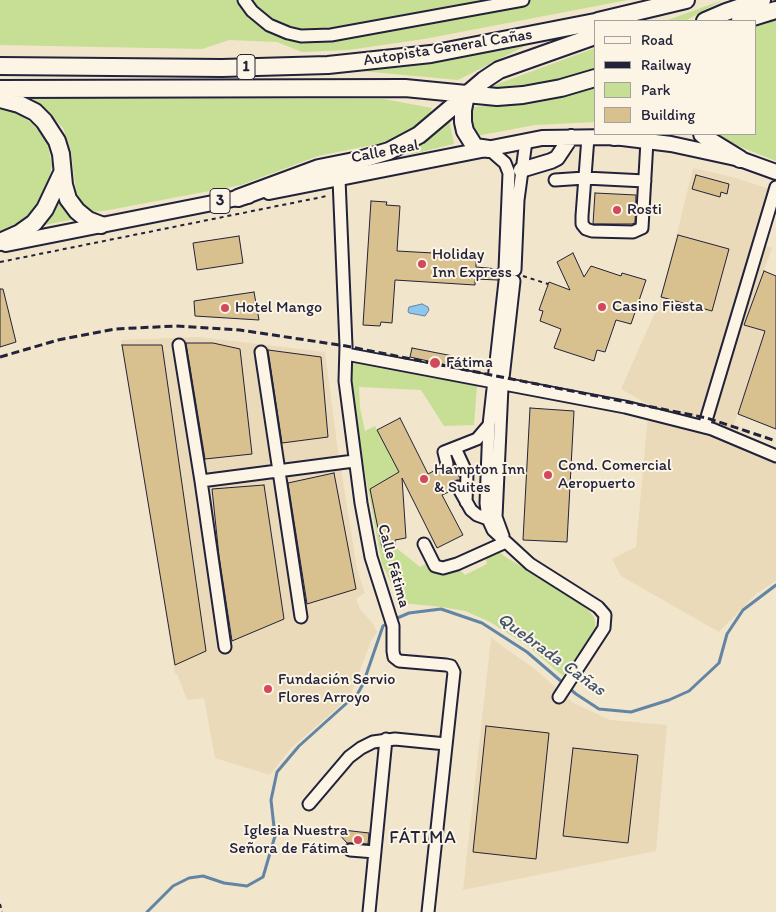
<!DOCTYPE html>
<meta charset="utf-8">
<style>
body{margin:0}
#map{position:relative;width:776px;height:912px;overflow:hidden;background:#f1e5cb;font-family:Itim,sans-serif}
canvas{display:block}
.legend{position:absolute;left:594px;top:20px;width:162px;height:115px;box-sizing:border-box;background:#fcf5e5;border:1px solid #a5a1a1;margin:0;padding:6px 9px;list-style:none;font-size:15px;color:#22223b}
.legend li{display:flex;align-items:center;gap:10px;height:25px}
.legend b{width:25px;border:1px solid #a5a1a1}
</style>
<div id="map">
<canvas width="776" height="912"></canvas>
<ul class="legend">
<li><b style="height:6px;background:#fcf5e5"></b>Road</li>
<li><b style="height:6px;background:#22223b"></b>Railway</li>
<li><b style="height:14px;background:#c6df95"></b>Park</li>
<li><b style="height:14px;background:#d8c08f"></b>Building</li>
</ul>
</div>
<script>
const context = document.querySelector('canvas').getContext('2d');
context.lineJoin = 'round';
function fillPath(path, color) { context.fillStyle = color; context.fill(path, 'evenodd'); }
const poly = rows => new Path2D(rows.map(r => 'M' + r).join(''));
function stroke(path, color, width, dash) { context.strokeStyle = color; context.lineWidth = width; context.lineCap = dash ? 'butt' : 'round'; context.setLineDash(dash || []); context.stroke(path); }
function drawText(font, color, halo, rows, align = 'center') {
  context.font = font + ' Itim,sans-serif'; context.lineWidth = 4; context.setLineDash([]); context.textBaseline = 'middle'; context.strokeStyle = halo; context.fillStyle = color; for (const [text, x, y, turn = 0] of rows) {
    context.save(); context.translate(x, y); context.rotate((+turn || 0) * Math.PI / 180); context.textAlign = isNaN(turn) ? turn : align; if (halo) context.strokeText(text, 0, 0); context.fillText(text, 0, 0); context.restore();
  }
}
fillPath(poly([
 [693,168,732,177,776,191,762,245,772,248,744,325,765,331,729,440,776,458,776,581,757,593,719,632,621,576,612,559,636,547,649,405,621,389,661,299],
 [199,337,325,352,337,444,357,569,365,593,356,598,360,609,374,625,377,632,371,641,351,694,336,709,291,748,270,775,215,758,204,698,187,700,177,674,175,674,153,530,121,340],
 [491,638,536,670,573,703,610,720,667,725,656,851,463,890]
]), '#eadab9');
fillPath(poly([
 [0,0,628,0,424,39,348,50,302,52,277,42,229,40,202,49,0,45],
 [723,0,685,21,665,21],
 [776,19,776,161,731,143,718,134,755,134,755,26],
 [541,38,458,80,361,71,427,60],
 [595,48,595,68,586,72,555,81,484,89],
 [595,86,595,122,535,125,476,136,470,119,473,107,514,104,549,99],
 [31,98,384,99,432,108,430,115,406,133,387,142,318,156,241,185,109,210,93,212,87,210,76,192,71,151,63,128,42,106],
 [0,109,19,114,33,124,47,143,52,165,47,189,43,200,32,215,17,226,0,231],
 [449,120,454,144,408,155],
 [60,196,76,219,38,226,52,210],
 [347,362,477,386,474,425,444,426,421,390,359,387,360,408,365,431,375,426,399,472,370,489,382,548,395,547,420,567,427,563,458,568,465,575,487,564,485,556,497,550,504,556,584,605,594,617,596,629,563,676,528,646,490,622,465,611,442,607,401,603,382,564,348,382]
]), '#c6df95');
const water = poly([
 [422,304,428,307,429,310,425,316,409,313,408,311,409,307,422,304]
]);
fillPath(water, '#8dc7ec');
stroke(water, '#6285a5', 1);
stroke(poly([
 [147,912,173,886,189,878,203,876,224,883,247,886,263,877,275,836,271,800,277,772,299,746,358,693,363,684,383,626,395,619,409,613,441,609,482,623,527,652,576,694,599,709,631,712,669,700,689,691,719,663,727,634,743,610,776,585]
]), '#6285a5', 3);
const building = poly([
 [696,175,729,184,727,194,721,192,720,197,692,189,696,175],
 [595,193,636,195,635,223,632,224,593,224,595,193],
 [371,201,387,202,386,205,400,206,397,251,470,255,470,259,476,260,476,267,498,269,501,275,498,280,475,279,475,285,395,280,392,323,381,322,380,326,363,325,371,201],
 [678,235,729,249,712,311,661,297,678,235],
 [239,236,243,263,197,270,193,243,239,236],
 [573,253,584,277,591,266,621,276,622,273,646,280,631,324,616,320,605,352,597,350,594,361,554,348,561,329,540,321,543,311,539,310,549,282,570,290,557,262,573,253],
 [764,271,776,276,776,429,738,414,765,331,744,325,764,271],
 [0,289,3,289,16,342,0,347,0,289],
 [254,292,259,320,195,316,194,301,254,292],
 [186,343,213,343,240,349,252,454,205,459,186,343],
 [122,345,162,345,206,651,175,665,122,345],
 [412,348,453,356,451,366,410,357,412,348],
 [268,350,321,357,328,437,282,443,268,350],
 [530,408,574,411,567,542,523,540,530,408],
 [400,418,428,474,441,467,444,471,449,471,453,469,454,464,459,476,459,480,455,480,451,484,451,491,442,495,463,535,437,548,402,478,406,538,395,540,395,547,382,548,370,489,399,472,377,430,400,418],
 [334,473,356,589,307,604,288,483,334,473],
 [264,485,284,619,232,641,219,556,212,489,264,485],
 [486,726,549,733,536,859,473,852,486,726],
 [573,748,638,755,628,843,563,836,573,748],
 [343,830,369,833,368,844,347,843,339,834,343,830]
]);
fillPath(building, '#d8c08f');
stroke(building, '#22223b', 1);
stroke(poly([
 [447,464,458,487]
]), '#c8beae', 11, [11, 5.5]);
const minor = poly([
 [244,0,252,11,269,25,288,33,301,36,331,35,523,0],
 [588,137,582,216,582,224,586,229,592,231,633,232,642,228,647,141],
 [489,149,505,163,509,173,505,269],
 [339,179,346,346,345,381,361,503,371,557,393,626,393,651,394,657,399,661,446,665,451,666,454,672,428,912],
 [555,180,585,178,645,181],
 [515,270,518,200,526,141],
 [505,281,489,425,486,503,488,519,493,530,530,564,598,607,605,615,604,628,559,697],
 [179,345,201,481,225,647],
 [261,352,301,617],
 [346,354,625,407,712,429,776,456],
 [704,427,776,187],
 [455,448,467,474,466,502],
 [447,464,444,452,477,439,489,425],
 [201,481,354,461],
 [458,487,471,510,477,515,488,519,492,518],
 [503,536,496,517,502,387,514,281],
 [424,544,435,566,443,568,457,564,506,542],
 [309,804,349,757,361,748,373,742,395,739,446,744],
 [350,850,375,852],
 [369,912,386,739]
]);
const major = poly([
 [521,170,551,161,557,158,571,137],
 [269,192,542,138,614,137,671,144,740,159,776,172],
 [6,244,248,196]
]);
const highway = poly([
 [598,21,686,0],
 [705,21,726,12,762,0],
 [740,21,776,10],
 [0,66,222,68,328,65,431,54,595,22],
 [0,89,405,88,497,97,523,95,561,88,595,78],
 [466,95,463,110,463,122,465,131,475,147,489,149],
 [0,99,19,104,35,112,44,121,57,141,61,154,64,185,68,199,77,211,88,220,101,225],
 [702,134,709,140,740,159],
 [614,137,637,134],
 [238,198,319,168,359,160,389,151,419,135,484,80,499,70,595,36],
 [0,242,20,233,34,223,45,209,62,173]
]);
stroke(minor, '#22223b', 15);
stroke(major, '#22223b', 18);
stroke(highway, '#22223b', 20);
stroke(poly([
 [0,262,327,196],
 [475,273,496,275],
 [523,276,548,284],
 [0,904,2,912]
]), '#22223b', 2, [4, 4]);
stroke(minor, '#fcf5e5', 11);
stroke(major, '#fcf5e5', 14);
stroke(highway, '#fcf5e5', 16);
stroke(poly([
 [0,357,58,340,115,329,176,326,240,330,346,346,707,418,776,441]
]), '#22223b', 3, [8, 4]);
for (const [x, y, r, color] of [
 [617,210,5,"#d1495b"],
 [422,264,5,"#d1495b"],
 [602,307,5,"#d1495b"],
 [225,308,5,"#d1495b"],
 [435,363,6,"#d1495b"],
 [548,475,5,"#d1495b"],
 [424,479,5,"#d1495b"],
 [268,689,5,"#d1495b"],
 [358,840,5,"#d1495b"]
]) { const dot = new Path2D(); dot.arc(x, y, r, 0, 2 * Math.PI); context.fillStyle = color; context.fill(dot); stroke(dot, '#fcf5e5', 2); }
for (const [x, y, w] of [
 [246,67,18],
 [220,201,20]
]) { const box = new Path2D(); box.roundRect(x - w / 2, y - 12.5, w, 25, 4); context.fillStyle = '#fcf5e5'; context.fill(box); stroke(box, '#22223b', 1); }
drawText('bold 15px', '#22223b', null, [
 ["1",246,67],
 ["3",220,201]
]);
drawText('16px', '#22223b', '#fcf5e5', [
 ["Autopista General Cañas",448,48,-9],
 ["Calle Real",385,152,-11],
 ["Calle Fátima",393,566,75]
]);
drawText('16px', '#22223b', '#fcf5e5', [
 ["Rosti",627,210],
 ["Holiday",432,255],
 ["Inn Express",432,273],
 ["Casino Fiesta",612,307],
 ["Hotel Mango",235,308],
 ["Fátima",446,363],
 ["Cond. Comercial",558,466],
 ["Aeropuerto",558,484],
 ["Hampton Inn",434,470],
 ["& Suites",434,488],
 ["Fundación Servio",278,680],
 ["Flores Arroyo",278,698],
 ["Iglesia Nuestra",348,831,"right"],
 ["Señora de Fátima",348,849,"right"]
], 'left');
drawText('italic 18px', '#425470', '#fcf5e5', [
 ["Quebrada Cañas",551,655,36]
]);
context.letterSpacing = '1px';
drawText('18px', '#22223b', '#fcf5e5', [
 ["FÁTIMA",423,838]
]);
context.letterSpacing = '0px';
</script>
